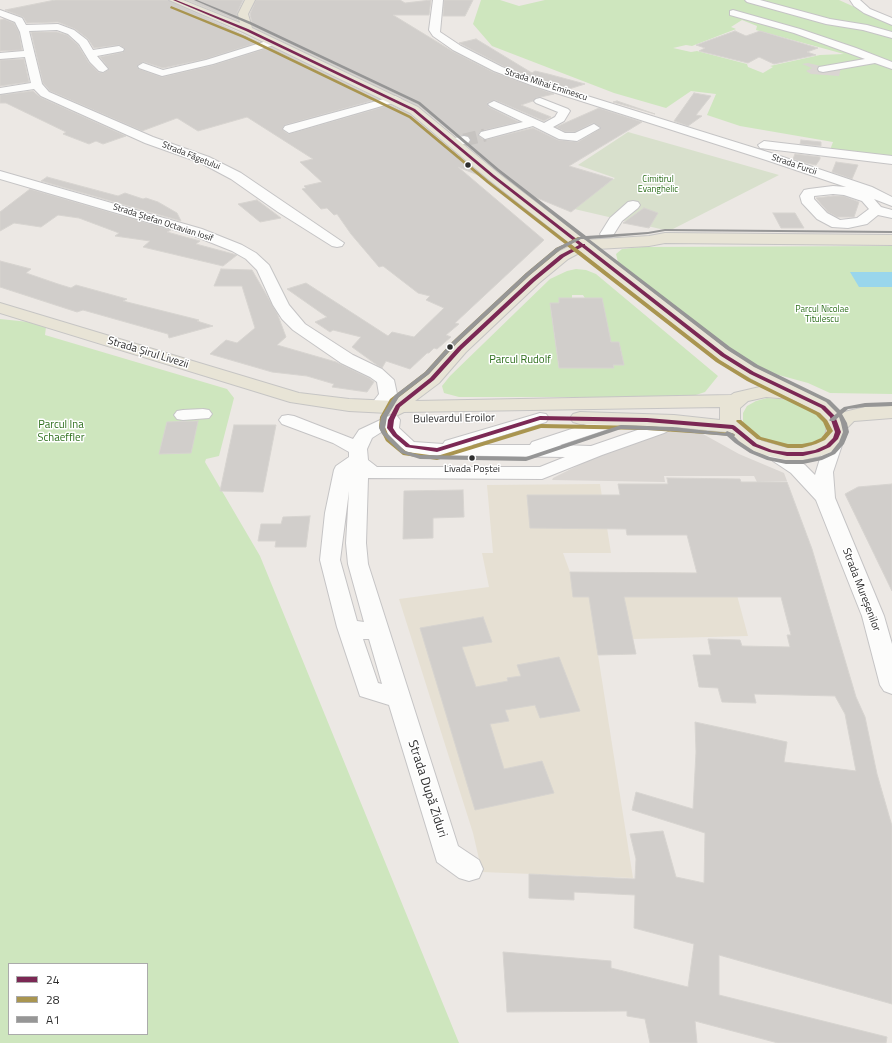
<!DOCTYPE html>
<meta charset="utf-8">
<style>
body{margin:0}
#map{position:relative;width:892px;height:1043px;overflow:hidden;background:#ece8e4;font-family:"Titillium Web",sans-serif}
canvas{display:block}
.legend{position:absolute;left:8px;top:963px;width:140px;height:72px;box-sizing:border-box;background:#fff;border:1px solid #ababab;margin:0;padding:5px 7px;list-style:none;font-size:12px;color:#2e2e2e}
.legend li{display:flex;align-items:center;gap:8px;height:20px}
.legend b{width:20px;border:1px solid #ababab}
</style>
<div id="map">
<canvas width="892" height="1043"></canvas>
<ul class="legend">
<li><b style="height:5px;background:#7b2854"></b>24</li>
<li><b style="height:5px;background:#a99550"></b>28</li>
<li><b style="height:5px;background:#969696"></b>A1</li>
</ul>
</div>
<script>
const context = document.querySelector('canvas').getContext('2d');
context.lineJoin = 'round';
function fillPath(path, color) { context.fillStyle = color; context.fill(path, 'evenodd'); }
const poly = rows => new Path2D(rows.map(r => 'M' + r).join(''));
function stroke(path, color, width, dash) { context.strokeStyle = color; context.lineWidth = width; context.lineCap = dash ? 'butt' : 'round'; context.setLineDash(dash || []); context.stroke(path); }
function drawText(font, color, halo, rows, align = 'center') {
  context.font = font + ' "Titillium Web",sans-serif'; context.lineWidth = 3; context.setLineDash([]); context.textBaseline = 'middle'; context.strokeStyle = halo; context.fillStyle = color; for (const [text, x, y, turn = 0] of rows) {
    context.save(); context.translate(x, y); context.rotate((+turn || 0) * Math.PI / 180); context.textAlign = isNaN(turn) ? turn : align; if (halo) context.strokeText(text, 0, 0); context.fillText(text, 0, 0); context.restore();
  }
}
fillPath(poly([
 [600,484,611,553,563,553,570,572,731,573,748,636,633,639,636,654,598,655,633,878,482,872,473,833,399,599,489,587,482,553,493,553,487,485]
]), '#e6e0d3');
fillPath(poly([
 [481,0,500,0,519,6,545,0,839,0,892,24,892,156,830,150,833,142,740,126,707,115,716,94,691,91,666,108,614,93,492,46,473,24],
 [742,20,757,26,756,30,844,54,820,55,770,66,773,67,763,73,748,67,747,64,697,51,691,52,673,48,686,45,692,46,736,29,731,27],
 [892,246,892,394,830,393,808,383,775,374,734,356,618,262,616,254,622,249,642,247],
 [576,269,586,270,596,274,718,376,705,392,693,396,635,397,459,397,444,393,442,386,450,376,550,279,567,271],
 [572,295,583,295,611,342,619,342,623,365,613,365,613,368,559,368,550,303,559,303,559,298,572,298],
 [0,319,29,322,46,327,45,335,227,389,234,398,219,456,206,459,205,462,260,556,459,1043,0,1043],
 [9,964,147,964,147,1034,9,1034],
 [767,398,792,400,814,410,822,417,826,424,826,432,821,438,813,443,801,446,786,446,771,443,758,438,748,430,743,422,743,413,747,406,756,401]
]), '#cee6be');
fillPath(poly([
 [628,132,779,175,669,231,570,208,615,178,578,165]
]), '#d8e0cc');
fillPath(poly([
 [808,63,825,67,841,68,839,76,811,74,806,71,812,68,802,64],
 [686,428,694,429,739,454,784,473,787,481,757,482,754,476,664,476,665,482,552,480,553,478,599,455,675,430]
]), '#dad6d2');
fillPath(poly([
 [850,272,892,272,892,287,859,287]
]), '#99d6ec');
const building = poly([
 [55,0,168,0,259,42,206,59,163,68,144,62,137,66,139,69,162,77,213,65,271,47,378,99,285,125,282,129,288,134,390,105,409,114,483,177,458,167,544,240,455,323,459,324,446,335,451,337,437,349,434,348,429,353,427,353,410,369,386,361,382,368,377,365,352,347,361,337,333,330,330,332,315,322,327,317,287,289,306,283,388,336,392,332,414,337,444,308,426,300,430,296,418,293,383,266,379,267,351,234,337,214,334,215,327,208,321,209,302,189,306,188,304,186,322,182,300,162,313,159,247,117,198,131,177,118,142,131,50,91,43,83,31,32,57,32,67,35,78,45,89,63,98,72,103,73,109,69,100,57,123,52,125,49,119,45,94,48,88,39,75,29,58,22,27,23,23,17,5,10,55,0],
 [187,0,243,0,237,13,238,21,187,0],
 [256,0,400,0,405,3,431,0,429,15,393,15,452,51,493,72,554,94,536,98,533,101,521,105,551,117,544,121,495,100,487,103,489,107,519,122,481,131,478,135,484,140,533,128,558,140,578,142,601,128,593,123,575,132,565,132,556,127,599,108,642,122,569,166,613,179,571,212,530,195,466,145,471,141,469,136,464,135,456,136,419,106,253,27,250,14,256,0],
 [444,0,473,0,465,16,443,16,444,0],
 [4,19,14,23,19,32,22,50,0,51,0,20,4,19],
 [735,31,746,36,760,31,818,48,807,52,816,55,774,64,759,57,748,63,699,51,705,48,696,45,735,31],
 [476,39,532,73,535,71,548,74,585,84,569,89,539,80,503,66,459,43,476,39],
 [24,59,29,82,0,86,0,60,24,59],
 [33,91,40,97,126,136,103,144,96,141,89,144,63,134,66,132,6,103,0,103,0,95,33,91],
 [694,93,711,96,696,115,702,116,688,126,674,121,694,93],
 [617,101,655,114,613,102,617,101],
 [801,140,821,142,821,146,800,144,801,140],
 [795,154,820,157,820,159,816,165,806,163,793,159,795,154],
 [836,162,858,165,852,179,832,172,836,162],
 [47,177,118,196,125,193,143,199,146,198,158,202,177,213,181,221,41,181,47,177],
 [30,189,171,230,167,232,200,241,196,244,237,255,223,266,143,247,150,241,115,236,119,233,79,218,58,215,41,227,14,223,0,231,0,212,30,189],
 [833,196,844,196,859,202,854,217,837,217,828,212,816,198,833,196],
 [257,200,281,218,260,222,238,204,257,200],
 [644,208,658,213,649,228,623,223,644,208],
 [773,213,795,213,804,228,781,228,773,213],
 [0,261,31,269,26,273,58,284,71,288,76,285,127,299,123,301,199,320,197,321,213,326,169,338,168,334,83,310,77,312,0,287,0,261],
 [221,269,252,270,277,313,286,337,277,345,336,362,369,378,374,382,367,392,332,387,334,384,307,376,272,372,210,354,226,340,237,343,255,328,242,286,214,286,221,269],
 [559,298,602,298,611,342,619,342,624,365,613,365,614,368,559,368,550,303,559,303,559,298],
 [198,421,191,453,159,454,167,422,198,421],
 [234,425,276,425,263,492,220,491,234,425],
 [667,478,740,479,741,482,787,482,812,549,856,697,865,717,877,774,892,826,892,1004,719,955,719,995,887,1037,886,1043,778,1043,695,1021,697,1043,650,1043,645,1019,627,1016,627,1011,507,1012,503,952,611,961,611,968,688,987,694,944,634,928,635,895,574,892,574,900,529,898,529,874,635,879,636,859,630,834,663,831,676,877,704,883,705,833,632,810,636,792,693,809,696,752,695,722,787,742,784,762,856,771,845,714,835,696,754,694,756,703,722,702,718,688,699,687,693,655,711,655,708,639,740,640,742,646,790,647,787,635,791,635,781,597,624,597,636,654,598,655,589,597,573,597,570,572,697,573,687,535,627,535,626,529,530,528,527,495,620,495,618,484,668,484,667,478],
 [892,484,892,591,845,494,858,487,892,484],
 [463,490,464,517,433,518,433,538,403,539,404,491,463,490],
 [310,516,306,547,275,547,276,541,258,541,261,524,281,524,283,517,310,516],
 [483,617,492,642,462,647,476,687,508,681,507,678,521,676,517,665,559,657,580,711,540,718,535,705,505,710,509,721,490,724,504,769,542,761,554,793,475,810,420,628,483,617]
]);
fillPath(building, '#d1cecb');
stroke(building, '#d7d4d0', 1);
stroke(poly([
 [464,140,485,135]
]), '#c6c3c0', 13, [13, 6]);
const minor = poly([
 [433,0,443,0,440,32,461,46,502,67,539,81,774,154,872,187,892,197,892,206,874,199,881,207,892,210,892,218,878,215,867,224,848,228,832,227,817,219,802,203,800,196,804,190,809,189,833,186,846,187,766,160,531,85,494,71,453,50,433,36,429,30,433,0],
 [833,194,844,195,862,201,869,209,857,218,840,220,827,213,814,199,814,196,833,194],
 [745,0,760,0,830,19,867,25,892,32,892,38,863,30,826,24,747,2,745,0],
 [850,0,860,0,870,9,892,18,892,25,864,13,854,6,850,0],
 [0,10,22,18,26,25,58,24,74,30,87,40,93,50,119,46,124,49,123,51,97,56,108,69,103,72,99,71,90,62,79,44,68,34,57,30,29,31,42,84,49,92,153,137,209,157,241,173,344,243,342,246,337,247,332,246,278,212,231,179,201,163,145,143,41,96,34,89,0,94,0,88,31,83,25,57,0,59,0,53,24,51,20,32,15,22,0,16,0,10],
 [733,10,800,29,856,48,892,62,892,69,875,63,823,72,819,71,818,69,819,67,865,59,794,33,730,15,730,11,733,10],
 [273,39,278,42,277,44,213,64,162,76,139,68,138,66,143,63,163,70,206,60,273,39],
 [395,96,401,99,399,101,289,133,283,129,285,126,395,96],
 [540,98,568,109,570,111,564,121,553,127,565,133,575,133,594,124,600,128,577,141,559,139,533,126,485,139,479,135,481,132,523,122,490,106,488,104,494,101,544,123,555,117,558,112,536,103,534,101,536,99,540,98],
 [464,136,468,137,470,140,468,143,454,146,448,142,450,139,464,136],
 [764,141,892,156,892,164,760,148,758,145,764,141],
 [0,171,202,229,242,245,256,253,269,265,289,305,305,324,353,355,382,369,394,380,397,394,384,411,378,412,372,411,369,407,379,394,377,382,370,377,341,363,293,330,282,319,273,305,257,270,246,259,232,251,192,235,0,179,0,171],
 [633,201,638,202,640,205,638,208,622,221,612,237,602,237,600,234,610,218,628,202,633,201],
 [203,409,209,410,212,414,209,418,183,420,177,419,174,415,177,411,183,410,203,409],
 [540,413,546,414,549,418,546,422,472,445,530,445,532,442,614,415,620,414,626,415,629,419,626,423,560,445,591,446,652,425,668,417,674,416,680,417,683,421,680,425,664,433,602,455,542,479,368,478,366,543,368,564,458,846,479,860,483,869,479,878,469,881,459,878,437,862,389,705,360,696,337,627,320,560,325,513,334,470,336,466,349,457,349,452,333,443,282,424,279,420,282,416,288,415,294,416,353,439,359,430,391,415,397,416,400,420,399,428,414,442,443,444,445,441,540,413],
 [383,431,389,439,401,450,420,455,565,457,540,467,377,467,368,460,367,449,372,438,383,431],
 [349,491,346,543,348,564,364,622,357,621,340,560,349,491],
 [363,639,369,639,382,684,378,683,363,639],
 [835,433,841,435,844,439,833,472,835,498,884,616,892,644,892,694,884,691,880,685,862,616,816,500,791,473,764,455,762,451,764,447,771,445,778,447,805,465,815,475,826,439,829,435,835,433]
]);
const major = poly([
 [169,0,183,0,240,23,238,14,245,0,255,0,248,14,252,28,418,107,498,173,585,240,649,236,665,233,892,235,892,245,665,243,649,246,597,249,729,351,759,369,830,403,840,413,865,407,892,406,892,418,854,421,847,428,845,439,835,450,824,455,803,460,787,460,764,455,748,449,727,432,674,427,580,424,573,422,570,418,573,414,580,412,674,415,720,420,720,407,404,412,396,416,388,413,349,411,290,402,0,313,0,303,299,393,349,399,394,401,401,393,425,375,454,344,527,277,556,253,572,245,488,179,410,113,243,32,169,0],
 [581,252,717,359,764,386,734,393,731,395,415,401,439,383,466,352,539,283,568,259,581,252],
 [766,397,791,399,816,411,823,418,827,426,825,437,811,446,787,448,762,441,749,432,742,425,740,419,740,408,748,401,766,397]
]);
stroke(minor, '#c5c4c5', 2);
stroke(major, '#c6c5c4', 2);
fillPath(minor, '#fcfcfb');
fillPath(major, '#e8e4d6');
fillPath(poly([
 [173,0,176,0,248,29,415,109,494,175,583,244,585,244,585,245,725,354,754,372,825,406,835,416,841,432,838,439,830,447,819,452,803,456,787,456,769,452,753,446,732,429,647,422,540,420,437,452,406,447,393,436,387,428,388,420,396,405,430,378,458,347,531,279,560,255,579,245,492,177,413,111,246,31,173,0],
 [582,247,721,356,750,374,821,408,830,417,835,432,833,438,826,445,815,450,803,452,787,452,772,450,757,444,735,426,733,425,647,418,540,416,437,448,410,445,397,434,393,428,394,420,400,407,434,380,462,349,535,281,564,257,582,247]
]), '#7b2854');
fillPath(poly([
 [171,6,245,36,411,116,489,181,568,242,578,237,580,237,580,239,571,244,720,360,751,379,820,413,827,420,833,431,825,440,816,444,802,448,788,448,757,439,737,422,736,421,737,420,741,420,761,437,788,444,802,444,812,442,821,438,827,431,823,422,816,415,747,381,716,362,567,246,560,250,530,275,457,343,429,374,394,401,386,417,385,427,390,439,407,452,437,456,541,424,647,426,732,433,734,434,735,435,734,436,647,430,541,428,437,460,403,455,386,441,379,427,380,417,390,399,425,372,453,341,526,273,556,248,565,244,487,183,409,118,243,38,170,8,171,6]
]), '#a99550');
fillPath(poly([
 [194,0,197,0,251,22,420,102,499,169,586,236,648,232,665,229,892,231,892,233,665,231,648,234,589,239,730,347,758,365,830,400,840,410,844,407,865,403,892,402,892,406,865,407,848,409,842,414,847,423,849,432,844,444,835,454,822,460,803,464,786,464,767,460,750,453,735,443,727,436,673,431,621,429,526,461,420,459,401,453,382,434,379,428,381,417,395,395,425,372,453,341,526,273,556,248,579,237,581,237,497,171,418,104,249,24,194,0],
 [581,239,584,239,726,349,754,367,826,402,837,413,830,419,829,420,830,421,834,421,839,417,841,423,843,432,839,442,831,452,819,457,803,460,786,460,770,457,754,451,739,441,734,436,735,435,734,434,727,431,725,433,673,427,621,425,526,457,420,455,405,451,386,432,385,428,387,417,399,397,429,374,457,343,530,275,560,250,581,239]
]), '#969696');
for (const [x, y, r, color] of [
 [468,165,3.5,"#2e2e2e"],
 [450,347,3.5,"#2e2e2e"],
 [472,458,3.5,"#2e2e2e"]
]) { const dot = new Path2D(); dot.arc(x, y, r, 0, 2 * Math.PI); context.fillStyle = color; context.fill(dot); stroke(dot, '#fff', 1.5); }
drawText('9px', '#2e2e2e', '#fff', [
 ["Strada Mihai Eminescu",546,85,18],
 ["Strada Făgetului",191,156,22],
 ["Strada Furcii",794,165,19],
 ["Strada Ștefan Octavian Iosif",163,223,18]
]);
drawText('9px', '#2c6e1b', '#fff', [
 ["Cimitirul",658,180],
 ["Evanghelic",658,190],
 ["Parcul Nicolae",822,310],
 ["Titulescu",822,320]
]);
drawText('10px', '#2e2e2e', '#fff', [
 ["Livada Poștei",472,470]
]);
drawText('11px', '#2e2e2e', '#fff', [
 ["Strada Șirul Livezii",148,353,17],
 ["Bulevardul Eroilor",454,419,-1],
 ["Strada Mureșenilor",861,590,69]
]);
drawText('11px', '#2c6e1b', '#fff', [
 ["Parcul Rudolf",520,360],
 ["Parcul Ina",61,425],
 ["Schaeffler",61,438]
]);
drawText('13px', '#2e2e2e', '#fff', [
 ["Strada După Ziduri",427,789,72]
]);
</script>
